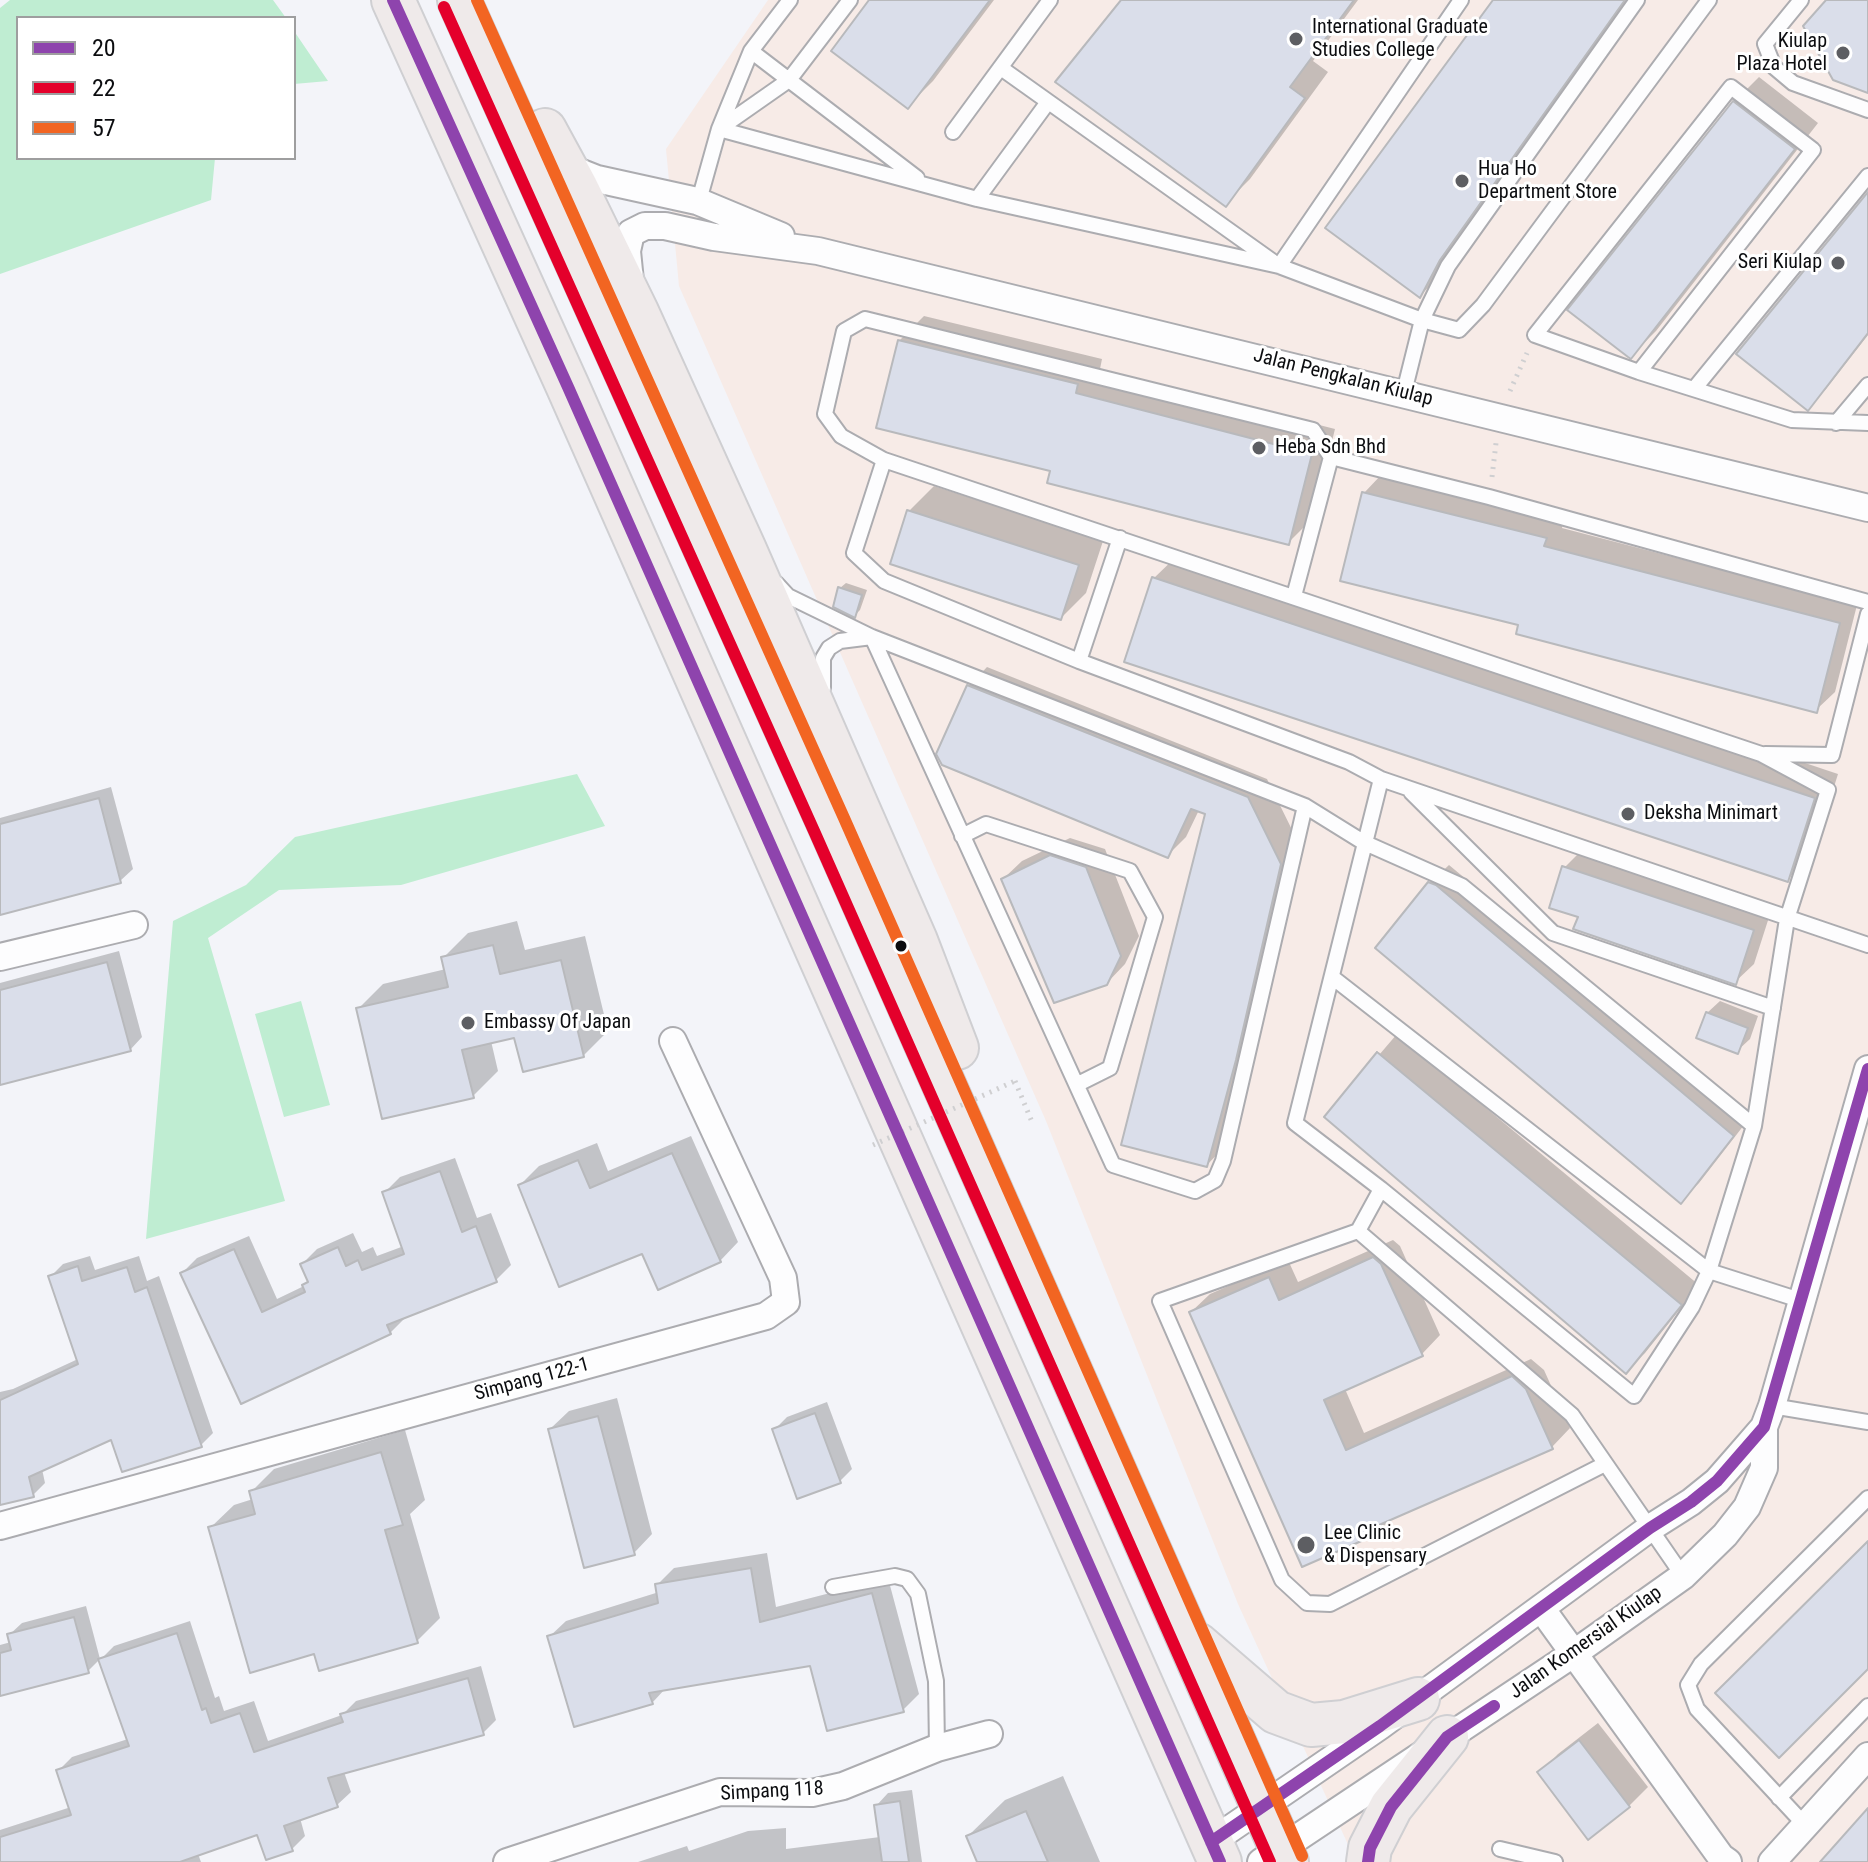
<!DOCTYPE html>
<style>
body{margin:0}
#map{position:relative;width:1868px;height:1862px;overflow:hidden;background:#f3f4f9;font-family:"Roboto Condensed",sans-serif}
canvas{display:block}
.legend{position:absolute;left:16px;top:16px;width:280px;height:144px;box-sizing:border-box;background:#fff;border:2px solid #9e9e9f;margin:0;padding:10px 14px;list-style:none;font-size:24px;color:#0c0d10}
.legend li{display:flex;align-items:center;gap:16px;height:40px}
.legend b{width:40px;border:2px solid #9e9e9f}
</style>
<div id="map">
<canvas width="1868" height="1862"></canvas>
<ul class="legend">
<li><b style="height:10px;background:#8e44ad"></b>20</li>
<li><b style="height:10px;background:#e4002b"></b>22</li>
<li><b style="height:10px;background:#f26522"></b>57</li>
</ul>
</div>
<script>
const context = document.querySelector('canvas').getContext('2d');
context.lineJoin = 'round';
function fillPath(path, color) { context.fillStyle = color; context.fill(path, 'evenodd'); }
const poly = rows => new Path2D(rows.map(r => 'M' + r).join(''));
function stroke(path, color, width, dash) { context.strokeStyle = color; context.lineWidth = width; context.lineCap = dash ? 'butt' : 'round'; context.setLineDash(dash || []); context.stroke(path); }
function drawText(font, color, halo, rows, align = 'center') {
  context.font = font + ' "Roboto Condensed",sans-serif'; context.lineWidth = 6; context.setLineDash([]); context.textBaseline = 'middle'; context.strokeStyle = halo; context.fillStyle = color; for (const [text, x, y, turn = 0] of rows) {
    context.save(); context.translate(x, y); context.rotate((+turn || 0) * Math.PI / 180); context.textAlign = isNaN(turn) ? turn : align; if (halo) context.strokeText(text, 0, 0); context.fillText(text, 0, 0); context.restore();
  }
}
fillPath(poly([
 [768,0,1868,0,1868,1862,1356,1862,1238,1604,1046,1121,679,286,666,149]
]), '#f7ebe7');
fillPath(poly([
 [10,0,273,0,286,18,18,18,18,158,215,158,211,200,0,274,0,8],
 [294,31,328,81,294,84],
 [577,774,605,826,401,885,279,890,208,938,285,1201,146,1239,173,921,246,885,295,837],
 [301,1001,330,1105,284,1117,255,1014]
]), '#bfedd2');
fillPath(poly([
 [871,0,994,0,933,81,908,106],
 [1123,0,1358,0,1313,61,1328,72,1250,179,1225,204],
 [1495,0,1632,0,1444,271,1420,296],
 [1759,77,1818,123,1656,331,1631,356,1734,102],
 [1868,195,1868,335,1826,389,1808,408],
 [924,316,1102,359,1100,369,1335,429,1313,518,1288,543,1052,469,899,341],
 [1382,474,1564,519,1562,528,1857,605,1835,692,1816,710,1520,623,1364,493],
 [934,486,1103,541,1086,593,1061,618,909,511],
 [1179,554,1838,774,1813,854,1788,879,1154,578],
 [846,583,867,590,860,610,855,615,840,588],
 [987,667,1267,779,1299,844,1225,1146,1207,1165,1207,813,1199,810,1186,837,1167,856,969,686],
 [111,787,133,869,120,881,0,913,0,818],
 [1070,838,1105,849,1139,936,1125,964,1106,984,1003,879,1022,861],
 [1583,849,1771,911,1754,964,1735,982,1580,916,1564,868],
 [1449,865,1751,1116,1699,1183,1681,1201,1430,883],
 [517,921,525,950,585,936,608,1031,583,1056,516,1035,491,1041,498,1071,473,1096,358,1009,383,984,446,969,443,958,468,933],
 [119,951,142,1037,130,1050,0,1083,0,983],
 [1720,1001,1758,1016,1750,1039,1737,1051,1707,1013],
 [1397,1034,1699,1285,1645,1353,1626,1371,1326,1117],
 [691,1136,738,1242,720,1261,643,1252,520,1185,539,1166,597,1143,608,1171],
 [455,1158,477,1218,491,1213,511,1265,496,1280,405,1318,390,1333,242,1401,182,1273,197,1258,249,1236,277,1299,304,1286,309,1281,302,1264,317,1249,353,1233,362,1252,373,1247,377,1256,404,1246,385,1192,400,1177],
 [1393,1240,1400,1246,1440,1335,1422,1354,1345,1389,1364,1433,1531,1359,1544,1370,1570,1428,1552,1447,1396,1515,1381,1530,1191,1312,1210,1294,1288,1260,1298,1282],
 [90,1256,95,1270,139,1256,147,1281,159,1276,213,1433,201,1445,112,1437,42,1469,45,1483,33,1495,0,1503,0,1392,13,1389,78,1359,50,1277,63,1264],
 [617,1398,652,1534,634,1553,550,1429,569,1411],
 [827,1402,852,1469,839,1482,774,1430,787,1417],
 [405,1430,425,1500,410,1514,440,1618,417,1641,316,1652,210,1528,234,1505,253,1499,251,1492,274,1469],
 [767,1553,776,1607,888,1578,919,1694,903,1710,812,1664,666,1688,652,1703,549,1637,566,1621,659,1592,657,1585,674,1568],
 [86,1606,100,1659,88,1671,0,1694,0,1645,11,1642,9,1635,22,1623],
 [190,1621,215,1698,219,1696,224,1711,254,1701,268,1741,342,1715,356,1701,481,1666,496,1720,483,1733,344,1772,351,1792,337,1805,300,1818,305,1836,292,1849,258,1832,198,1854,201,1862,0,1862,0,1830,71,1807,59,1770,72,1757,128,1739,101,1659,114,1646],
 [1598,1723,1648,1787,1629,1806,1589,1837,1540,1773,1558,1754],
 [1063,1776,1100,1862,977,1862,968,1836,1005,1800],
 [912,1790,922,1862,638,1862,687,1846,689,1851,748,1831,786,1828,786,1849,880,1837,876,1806,888,1793]
]), '#0003');
const building = poly([
 [869,0,990,0,908,109,831,51,869,0],
 [1121,0,1354,0,1290,87,1305,98,1226,207,1055,82,1121,0],
 [1493,0,1625,0,1440,260,1420,298,1325,228,1493,0],
 [1826,0,1868,0,1868,93,1833,80,1803,26,1826,0],
 [1733,101,1795,149,1631,359,1628,357,1567,310,1733,101],
 [1868,192,1868,333,1808,411,1736,354,1868,192],
 [898,340,1078,384,1076,393,1312,454,1289,545,1047,483,1050,471,876,428,898,340],
 [1362,492,1547,538,1544,546,1840,623,1817,713,1516,634,1518,625,1340,581,1362,492],
 [907,510,1079,565,1061,620,890,564,907,510],
 [1152,577,1815,798,1788,882,1124,662,1152,577],
 [838,587,862,595,855,618,833,607,838,587],
 [967,685,1248,797,1281,864,1236,1060,1207,1167,1121,1145,1205,814,1191,809,1168,858,942,765,936,754,967,685],
 [99,798,121,883,0,915,0,824,99,798],
 [1050,855,1086,867,1121,956,1107,985,1054,1003,1001,879,1050,855],
 [1562,866,1754,930,1736,985,1573,929,1578,917,1549,908,1562,866],
 [1428,882,1436,885,1734,1136,1681,1204,1375,948,1428,882],
 [493,945,500,974,561,960,584,1057,523,1072,514,1038,462,1050,474,1098,382,1119,356,1008,448,987,441,957,493,945],
 [107,962,131,1051,0,1085,0,990,107,962],
 [1706,1012,1748,1028,1738,1054,1696,1038,1706,1012],
 [1377,1052,1682,1305,1626,1374,1324,1117,1377,1052],
 [672,1153,721,1262,658,1290,642,1254,559,1287,518,1185,578,1160,590,1188,672,1153],
 [440,1171,462,1232,476,1226,497,1282,387,1325,391,1334,241,1404,180,1273,234,1249,262,1312,305,1292,302,1285,308,1282,300,1264,338,1247,346,1266,358,1260,362,1270,404,1254,382,1192,440,1171],
 [1373,1257,1381,1264,1423,1356,1324,1400,1346,1450,1512,1376,1526,1389,1553,1449,1379,1525,1382,1532,1302,1567,1189,1312,1269,1277,1279,1300,1373,1257],
 [78,1266,82,1281,127,1267,135,1292,147,1287,202,1447,122,1472,111,1440,29,1477,34,1497,0,1505,0,1400,78,1364,48,1276,78,1266],
 [815,1413,841,1483,797,1499,772,1429,815,1413],
 [598,1416,635,1555,584,1568,548,1429,598,1416],
 [381,1452,403,1525,385,1530,418,1643,319,1671,314,1654,250,1673,208,1527,255,1514,249,1491,381,1452],
 [1868,1541,1868,1669,1779,1758,1715,1693,1868,1541],
 [751,1568,760,1622,872,1593,904,1712,827,1731,810,1666,649,1693,653,1704,574,1727,547,1636,658,1603,655,1584,751,1568],
 [74,1617,89,1673,0,1696,0,1653,11,1650,7,1634,74,1617],
 [177,1633,202,1710,206,1708,211,1723,240,1713,254,1752,343,1722,340,1714,468,1678,484,1735,328,1778,338,1807,284,1826,293,1851,266,1860,257,1835,180,1862,0,1862,0,1837,71,1815,56,1770,129,1746,98,1659,177,1633],
 [1579,1740,1630,1807,1588,1840,1537,1772,1579,1740],
 [900,1801,909,1862,882,1862,874,1805,900,1801],
 [1868,1808,1868,1862,1820,1862,1868,1808],
 [1026,1811,1048,1862,977,1862,966,1836,1026,1811]
]);
fillPath(building, '#dadeea');
stroke(building, '#b8b9bc', 2);
const lane = poly([
 [1637,0,1448,266,1422,320,1459,330,1483,305,1709,0],
 [1801,0,1765,44,1774,67,1793,83,1868,110],
 [751,51,917,178],
 [1001,68,1272,261],
 [719,129,977,199,1279,266,1422,320,1404,392],
 [719,129,789,80,850,0],
 [953,132,1050,0],
 [977,199,1048,102],
 [698,204,719,129,751,51,790,0],
 [1279,266,1461,0],
 [1639,372,1813,150,1731,87,1535,335,1639,372,1792,420,1868,423],
 [1694,389,1868,176],
 [1836,423,1868,385],
 [884,460,854,553,884,581,1079,661,1349,762,1381,779,1868,945],
 [776,583,788,596,872,637,1305,806,1363,842,1462,886,1754,1126],
 [1294,596,1331,457],
 [872,637,1113,1165,1195,1191,1215,1180,1223,1161,1305,806],
 [1079,661,1120,538],
 [823,688,823,658,829,648,840,641,872,637],
 [1765,754,1832,755,1868,614],
 [1381,779,1295,1123,1381,1189,1634,1396,1692,1307,1709,1271,1754,1126,1787,919,1828,790,1761,754,884,460,841,436,825,414,844,331,865,319,1313,430,1331,457,1489,497,1868,602],
 [1411,792,1553,933,1773,1008],
 [962,836,986,824,1130,871,1155,917,1110,1068,1078,1084],
 [1332,977,1709,1271,1803,1301],
 [1358,1231,1381,1189],
 [1772,1406,1868,1422],
 [1605,1464,1330,1604,1307,1603,1282,1580,1160,1301,1358,1231,1572,1415,1683,1576],
 [833,1587,895,1576,907,1579,918,1594,936,1681,937,1748],
 [1779,1798,1868,1706],
 [1804,1824,1697,1709,1688,1685,1701,1664,1868,1498],
 [1500,1849,1555,1862]
]);
const street = poly([
 [564,166,597,179,697,201,781,236],
 [630,281,627,251,631,233,645,226,665,226,714,237,818,251,1868,508],
 [0,957,134,925],
 [0,1526,766,1316,786,1302,783,1278,673,1041],
 [1541,1608,1721,1857,1728,1862],
 [1211,1842,1380,1726,1650,1528,1691,1502,1717,1481,1738,1457,1764,1427,1772,1406,1868,1069],
 [507,1862,720,1792,812,1793,843,1786,937,1748,989,1734],
 [1261,1862,1573,1654,1683,1576,1725,1535,1747,1507,1764,1468,1764,1427],
 [1772,1862,1868,1756]
]);
const primary = poly([
 [393,0,568,387,1220,1862],
 [459,0,829,824,1287,1862],
 [545,130,576,187,637,312,745,550,916,941,957,1048],
 [1197,1644,1276,1712,1311,1725,1344,1722,1418,1699],
 [1368,1862,1370,1848,1391,1807,1447,1737]
]);
stroke(lane, '#acacb0', 18);
stroke(street, '#acacb0', 30);
stroke(primary, '#cfcfd2', 46);
stroke(poly([
 [1510,391,1527,353],
 [1492,477,1496,443],
 [1015,1081,1032,1122]
]), '#cfcfd1', 5, [2, 6]);
stroke(lane, '#fdfdfe', 14);
stroke(street, '#fdfdfe', 26);
stroke(primary, '#efeaea', 42);
stroke(poly([
 [873,1145,1015,1081]
]), '#cfcfd1', 5, [2, 6]);
stroke(poly([
 [393,0,568,387,1220,1862],
 [1211,1842,1380,1726,1650,1528,1691,1502,1717,1481,1764,1427,1868,1069],
 [1368,1862,1370,1848,1391,1807,1447,1737,1494,1706]
]), '#8e44ad', 12);
stroke(poly([
 [444,7,814,831,1270,1862]
]), '#e4002b', 12);
stroke(poly([
 [477,0,844,818,1302,1856]
]), '#f26522', 12);
for (const [x, y, r, color] of [
 [1296,39,8,"#5d5e62"],
 [1843,53,8,"#5d5e62"],
 [1462,181,8,"#5d5e62"],
 [1838,263,8,"#5d5e62"],
 [1259,448,8,"#5d5e62"],
 [1628,814,8,"#5d5e62"],
 [901,946,7,"#0c0d10"],
 [468,1023,8,"#5d5e62"],
 [1306,1545,10,"#5d5e62"]
]) { const dot = new Path2D(); dot.arc(x, y, r, 0, 2 * Math.PI); context.fillStyle = color; context.fill(dot); stroke(dot, '#fff', 3); }
drawText('20px', '#0c0d10', '#fff', [
 ["International Graduate",1312,28],
 ["Studies College",1312,51],
 ["Kiulap",1827,42,"right"],
 ["Plaza Hotel",1827,65,"right"],
 ["Hua Ho",1478,170],
 ["Department Store",1478,193],
 ["Seri Kiulap",1822,263,"right"],
 ["Heba Sdn Bhd",1275,448],
 ["Deksha Minimart",1644,814],
 ["Embassy Of Japan",484,1023],
 ["Lee Clinic",1324,1534],
 ["& Dispensary",1324,1557]
], 'left');
drawText('20px', '#0c0d10', '#fff', [
 ["Jalan Pengkalan Kiulap",1343,378,14],
 ["Simpang 122-1",532,1380,-15],
 ["Jalan Komersial Kiulap",1586,1643,-35],
 ["Simpang 118",772,1792,-3]
]);
</script>
